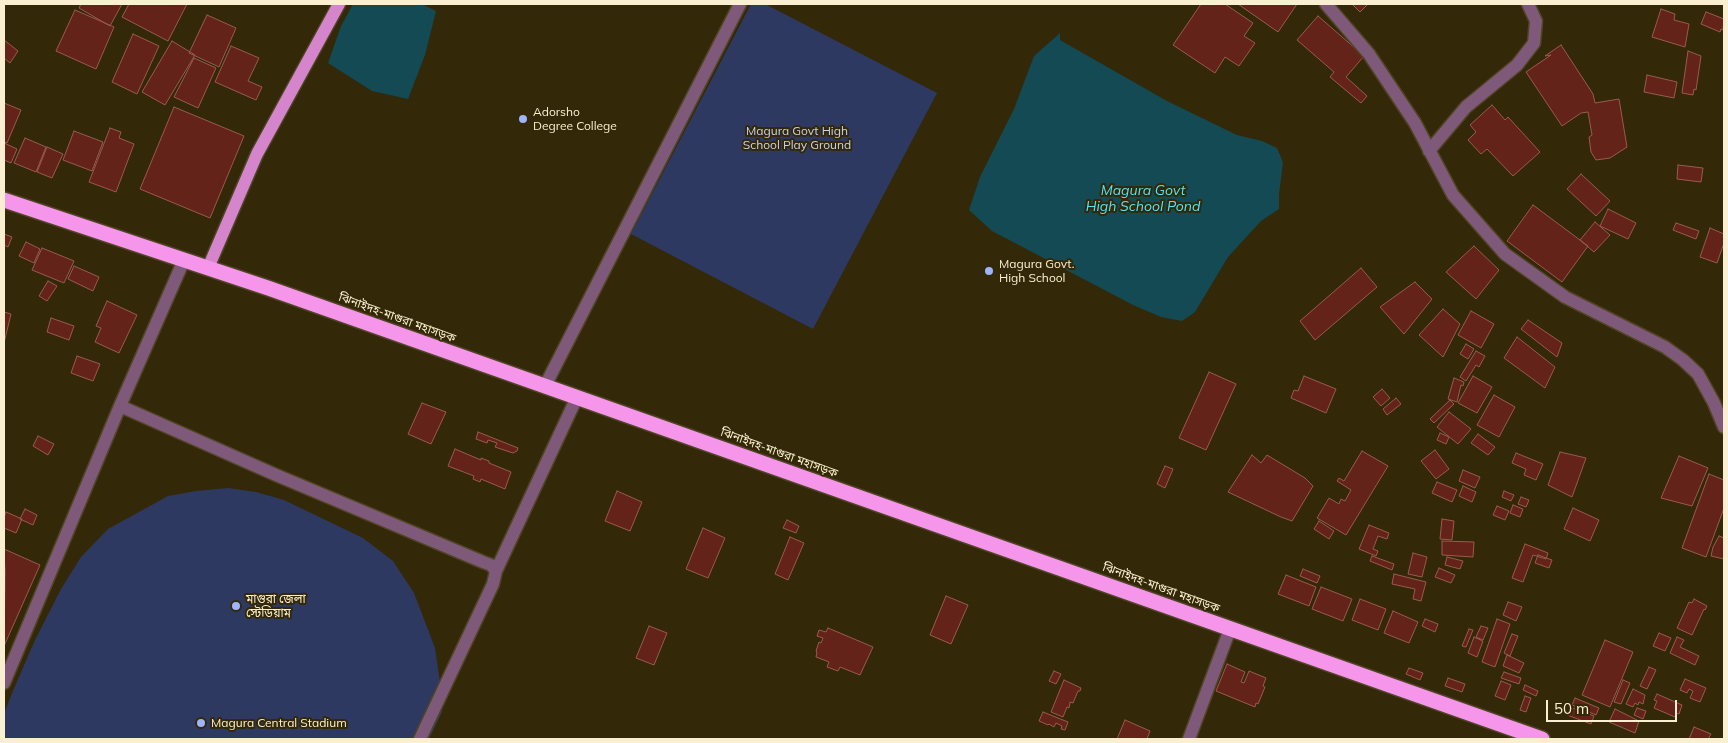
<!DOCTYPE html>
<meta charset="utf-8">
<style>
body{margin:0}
#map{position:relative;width:1728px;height:743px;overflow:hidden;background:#332807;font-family:Mulish,sans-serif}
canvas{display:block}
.frame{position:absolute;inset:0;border:5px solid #faefd0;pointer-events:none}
.scale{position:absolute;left:1546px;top:700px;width:131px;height:22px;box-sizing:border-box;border:2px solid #faefd0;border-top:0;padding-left:6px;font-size:15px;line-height:18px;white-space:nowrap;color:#faefd0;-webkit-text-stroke:4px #332807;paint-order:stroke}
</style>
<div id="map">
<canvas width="1728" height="743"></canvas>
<div class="frame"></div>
<div class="scale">50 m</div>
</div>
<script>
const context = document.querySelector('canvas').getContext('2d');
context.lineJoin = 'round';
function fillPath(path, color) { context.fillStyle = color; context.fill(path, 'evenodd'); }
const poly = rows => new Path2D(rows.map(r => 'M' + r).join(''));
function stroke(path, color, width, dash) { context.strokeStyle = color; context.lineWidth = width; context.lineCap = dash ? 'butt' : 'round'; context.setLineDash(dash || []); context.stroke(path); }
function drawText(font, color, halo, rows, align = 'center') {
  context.font = font + ' Mulish,"Noto Sans Bengali",sans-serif'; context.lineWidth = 4; context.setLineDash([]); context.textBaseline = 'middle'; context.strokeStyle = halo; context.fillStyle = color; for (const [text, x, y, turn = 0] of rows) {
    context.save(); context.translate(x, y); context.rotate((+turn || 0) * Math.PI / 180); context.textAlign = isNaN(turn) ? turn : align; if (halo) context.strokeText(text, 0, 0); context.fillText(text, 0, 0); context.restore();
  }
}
fillPath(poly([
 [751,4,765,4,937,93,813,329,631,234],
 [228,488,256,492,284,500,363,538,393,561,414,593,435,648,440,682,442,712,429,739,4,739,4,714,12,693,35,640,61,589,81,557,108,529,168,496,196,491]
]), '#2e3962');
fillPath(poly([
 [353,4,422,4,436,11,425,55,408,99,372,91,328,63,341,26],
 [1060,33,1060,40,1167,101,1237,135,1262,141,1277,148,1283,162,1279,195,1279,209,1261,221,1228,257,1195,312,1182,321,1161,317,1133,305,992,231,969,210,980,177,1014,109,1034,56]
]), '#134a54');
const building = poly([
 [81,4,122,4,110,26,79,8,81,4],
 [129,4,187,4,168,41,122,17,129,4],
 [1201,4,1225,4,1253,23,1244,36,1255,43,1239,66,1225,57,1215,73,1173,45,1201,4],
 [1238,4,1297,4,1278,32,1238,4],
 [1352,4,1368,4,1360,12,1352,4],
 [1661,9,1675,14,1674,20,1689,24,1685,47,1652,37,1661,9],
 [75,10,114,27,96,69,56,51,75,10],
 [1706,12,1724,19,1723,30,1721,29,1720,32,1701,24,1706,12],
 [207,15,236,28,219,67,189,53,207,15],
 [1318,16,1364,56,1346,77,1367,96,1361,103,1330,77,1334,72,1297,40,1318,16],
 [133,34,159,46,137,94,112,82,133,34],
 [4,40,18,51,10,63,4,58,4,40],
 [172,41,195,55,165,105,142,92,172,41],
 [1561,45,1593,94,1595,103,1619,99,1627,147,1610,158,1596,160,1591,152,1589,137,1592,135,1588,112,1581,113,1562,126,1526,72,1551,55,1545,56,1561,45],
 [231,46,259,58,248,81,262,87,256,100,215,82,231,46],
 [1688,51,1701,56,1696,90,1694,89,1693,95,1682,93,1688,51],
 [194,58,216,68,198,108,174,97,194,58],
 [1647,75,1677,82,1674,98,1644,92,1647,75],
 [4,103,21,110,7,143,4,142,4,103],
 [1492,105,1505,120,1508,117,1540,152,1513,176,1487,149,1481,154,1468,140,1476,132,1470,125,1492,105],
 [174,107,244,136,210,218,140,189,174,107],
 [110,128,121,132,119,138,134,144,116,192,89,182,110,128],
 [74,131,103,142,92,171,63,160,74,131],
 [25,138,46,147,36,172,14,163,25,138],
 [4,143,17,149,11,163,4,160,4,143],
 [47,147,63,154,52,178,37,172,47,147],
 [1678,165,1703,168,1701,182,1677,179,1678,165],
 [1581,174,1610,201,1596,216,1567,189,1581,174],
 [1533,205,1588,246,1562,282,1507,241,1533,205],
 [1608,209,1636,223,1628,239,1600,226,1608,209],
 [1595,222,1610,235,1594,252,1580,240,1595,222],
 [1676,223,1699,231,1696,239,1673,230,1676,223],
 [1710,228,1724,234,1724,243,1717,263,1700,257,1710,228],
 [4,234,12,237,8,247,4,245,4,234],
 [26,242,40,249,34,263,19,256,26,242],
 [1474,246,1499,270,1476,299,1446,272,1474,246],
 [42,248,74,261,64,283,32,270,42,248],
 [74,266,99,277,93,291,68,279,74,266],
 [1361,268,1377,287,1315,340,1300,321,1361,268],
 [48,281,57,286,47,301,39,296,48,281],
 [1415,282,1432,299,1404,334,1380,307,1415,282],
 [107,301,137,315,119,353,95,342,101,328,96,326,107,301],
 [1443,309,1460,324,1443,357,1419,335,1443,309],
 [1471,311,1494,324,1481,348,1458,335,1471,311],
 [4,312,11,314,4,343,4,312],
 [51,318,74,326,69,340,47,332,51,318],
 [1528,320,1562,343,1557,357,1521,329,1528,320],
 [1517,337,1555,367,1545,388,1504,358,1517,337],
 [1466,344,1474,349,1468,359,1460,354,1466,344],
 [1476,351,1485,356,1479,367,1476,365,1466,381,1460,377,1476,351],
 [77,356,100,364,93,381,71,373,77,356],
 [1209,372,1236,384,1206,450,1179,438,1209,372],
 [1304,376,1336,389,1326,413,1291,398,1294,390,1298,391,1304,376],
 [1473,376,1492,387,1477,413,1458,403,1473,376],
 [1454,378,1464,382,1463,386,1461,385,1457,402,1448,399,1454,378],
 [1382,389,1390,398,1381,406,1373,397,1382,389],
 [1494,395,1515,407,1499,437,1477,425,1494,395],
 [1396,398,1401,404,1387,415,1383,409,1396,398],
 [1450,400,1454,404,1434,423,1430,419,1450,400],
 [422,403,446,412,431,444,408,434,422,403],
 [1449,412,1471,429,1458,444,1437,427,1449,412],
 [478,432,518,448,517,451,513,453,495,447,497,443,488,440,487,443,476,439,478,432],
 [1440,433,1449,437,1446,444,1437,440,1440,433],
 [1478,434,1495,447,1488,455,1471,443,1478,434],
 [38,436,54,444,48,455,33,446,38,436],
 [455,449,481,460,481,458,489,461,489,463,511,472,505,489,481,479,480,482,473,479,474,476,448,466,455,449],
 [1435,450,1449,469,1436,479,1421,461,1435,450],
 [1362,451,1388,466,1346,535,1317,518,1329,498,1339,504,1341,499,1345,501,1351,490,1337,481,1339,478,1344,481,1362,451],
 [1560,452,1586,458,1572,497,1548,485,1560,452],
 [1516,453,1543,464,1536,480,1524,475,1526,469,1512,463,1516,453],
 [1252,455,1261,463,1267,455,1305,478,1313,486,1292,521,1281,517,1228,492,1252,455],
 [1679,456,1708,468,1692,506,1661,498,1679,456],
 [1165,466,1173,469,1165,488,1157,484,1165,466],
 [1463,470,1480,477,1475,488,1459,481,1463,470],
 [1709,474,1724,480,1724,508,1706,557,1682,548,1709,474],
 [1437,482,1457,490,1452,502,1432,493,1437,482],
 [1463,486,1476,492,1472,502,1459,496,1463,486],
 [617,491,642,502,630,531,605,521,617,491],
 [1504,491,1514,495,1511,501,1502,497,1504,491],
 [1521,497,1529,500,1526,507,1518,504,1521,497],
 [1513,505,1523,509,1520,517,1510,513,1513,505],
 [1497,506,1509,511,1505,520,1493,515,1497,506],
 [1573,508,1599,520,1590,541,1564,529,1573,508],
 [25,509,37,515,33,525,20,519,25,509],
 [6,512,22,519,16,533,4,528,4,517,6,512],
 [1442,519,1454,521,1452,540,1440,539,1442,519],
 [787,520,799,526,796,533,783,528,787,520],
 [1319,521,1334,531,1329,539,1314,529,1319,521],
 [1369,525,1389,533,1387,539,1378,536,1373,549,1378,551,1376,556,1359,549,1369,525],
 [703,528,725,538,708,578,686,569,703,528],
 [1719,536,1724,538,1724,559,1711,556,1713,547,1719,536],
 [790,537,804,543,788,580,775,574,790,537],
 [1442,541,1474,542,1473,557,1442,555,1442,541],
 [1525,544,1548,553,1546,559,1533,555,1523,582,1512,578,1525,544],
 [4,549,40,565,4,646,5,572,4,549],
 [1413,553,1427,557,1422,577,1408,574,1413,553],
 [1538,555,1552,560,1549,568,1535,563,1538,555],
 [1372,556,1394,564,1392,570,1370,561,1372,556],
 [1447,557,1463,561,1460,569,1445,565,1447,557],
 [1439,568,1455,575,1451,583,1435,577,1439,568],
 [1303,569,1320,576,1317,583,1300,576,1303,569],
 [1394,574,1426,582,1421,601,1413,599,1415,589,1392,584,1394,574],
 [1286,575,1316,587,1309,606,1278,594,1286,575],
 [1321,587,1352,599,1343,621,1312,609,1321,587],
 [946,596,968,605,951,644,930,635,946,596],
 [1360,599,1386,609,1378,630,1352,620,1360,599],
 [1694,599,1707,606,1705,610,1704,609,1692,635,1677,628,1689,602,1692,603,1694,599],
 [1508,602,1522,607,1516,621,1503,615,1508,602],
 [1393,611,1418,622,1409,643,1384,633,1393,611],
 [1425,619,1438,624,1435,632,1422,626,1425,619],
 [1497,619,1510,624,1495,667,1482,662,1497,619],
 [649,626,667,633,654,665,636,658,649,626],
 [1481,626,1488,628,1483,640,1476,637,1481,626],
 [828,628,873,647,860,675,840,667,838,671,827,667,829,662,816,657,817,652,816,651,819,642,821,643,823,638,817,636,819,630,826,632,828,628],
 [1469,629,1473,630,1466,647,1462,646,1469,629],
 [1659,633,1671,638,1665,651,1653,646,1659,633],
 [1512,634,1518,636,1510,656,1504,653,1512,634],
 [1474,637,1483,641,1477,657,1468,653,1474,637],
 [1677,637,1684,640,1680,647,1699,656,1695,665,1670,653,1677,637],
 [1605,640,1633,652,1610,707,1582,695,1605,640],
 [1507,655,1524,663,1519,673,1503,666,1507,655],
 [1227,664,1245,672,1241,682,1244,683,1249,671,1266,678,1263,686,1265,687,1258,704,1256,703,1255,707,1216,691,1227,664],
 [1649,667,1656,670,1647,689,1640,686,1649,667],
 [1409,668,1423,673,1420,680,1406,674,1409,668],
 [1054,671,1061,674,1056,684,1049,681,1054,671],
 [1504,672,1521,678,1519,684,1501,678,1504,672],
 [1448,678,1465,684,1462,692,1445,686,1448,678],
 [1685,679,1706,688,1700,702,1690,698,1693,691,1689,689,1687,693,1680,690,1685,679],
 [1064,680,1081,688,1080,691,1078,691,1073,703,1070,702,1069,708,1067,707,1063,717,1051,712,1064,680],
 [1623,680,1630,683,1621,704,1614,702,1623,680],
 [1501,681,1511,685,1505,700,1495,696,1501,681],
 [1525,685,1538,691,1536,696,1523,690,1525,685],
 [1633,689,1645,695,1643,704,1639,702,1638,705,1635,703,1633,707,1626,704,1633,689],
 [1657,694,1682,705,1679,714,1676,713,1675,717,1654,708,1657,701,1654,700,1657,694],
 [1525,696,1531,698,1526,712,1520,710,1525,696],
 [1575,698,1599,708,1596,715,1572,705,1575,698],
 [1570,707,1594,716,1591,724,1567,715,1570,707],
 [1637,708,1646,711,1643,719,1634,715,1637,708],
 [1615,709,1639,721,1635,733,1609,722,1615,709],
 [1043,712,1068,722,1065,730,1061,729,1062,726,1056,723,1054,727,1049,724,1048,725,1039,721,1043,712],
 [1125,720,1150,731,1147,739,1117,739,1125,720],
 [1694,727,1711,734,1708,739,1689,739,1694,727]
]);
fillPath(building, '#642319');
stroke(building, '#995b4f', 1);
const minor = poly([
 [1326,4,1369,54,1415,123,1453,195,1505,254,1565,297,1665,347,1683,360,1698,374,1714,403,1724,427],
 [1429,151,1466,107,1517,65,1534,43,1536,21,1528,4],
 [545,386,740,4],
 [120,406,276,475,483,562,491,565,496,571,493,584,420,739],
 [496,571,577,397],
 [4,683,120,406,184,260],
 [1189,739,1230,629]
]);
const major = poly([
 [208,268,257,154,339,4]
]);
const highway = poly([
 [4,200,268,288,1542,739]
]);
stroke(minor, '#4f4423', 15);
stroke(major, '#4f4423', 15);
stroke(highway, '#4f4423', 18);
stroke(minor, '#7f597a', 12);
stroke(major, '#d585cb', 12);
stroke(highway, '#f696eb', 15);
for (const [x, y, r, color] of [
 [523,119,5,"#9eb4fd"],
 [989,271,5,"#9eb4fd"],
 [236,606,5,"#9eb4fd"],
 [201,723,5,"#9eb4fd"]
]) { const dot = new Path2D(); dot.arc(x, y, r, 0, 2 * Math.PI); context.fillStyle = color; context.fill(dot); stroke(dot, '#332807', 2); }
drawText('12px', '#faefd0', '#332807', [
 ["Adorsho",533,112],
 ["Degree College",533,126],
 ["Magura Govt.",999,264],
 ["High School",999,278],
 ["মাগুরা জেলা",246,599],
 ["স্টেডিয়াম",246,613],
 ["Magura Central Stadium",211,723]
], 'left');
drawText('12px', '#c7d2f5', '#332807', [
 ["Magura Govt High",797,131],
 ["School Play Ground",797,145]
]);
drawText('12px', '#faefd0', '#332807', [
 ["ঝিনাইদহ-মাগুরা মহাসড়ক",397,318,20],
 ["ঝিনাইদহ-মাগুরা মহাসড়ক",779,453,20],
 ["ঝিনাইদহ-মাগুরা মহাসড়ক",1161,588,20]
]);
drawText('italic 14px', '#52e4fd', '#332807', [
 ["Magura Govt",1143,191],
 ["High School Pond",1143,207]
]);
</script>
